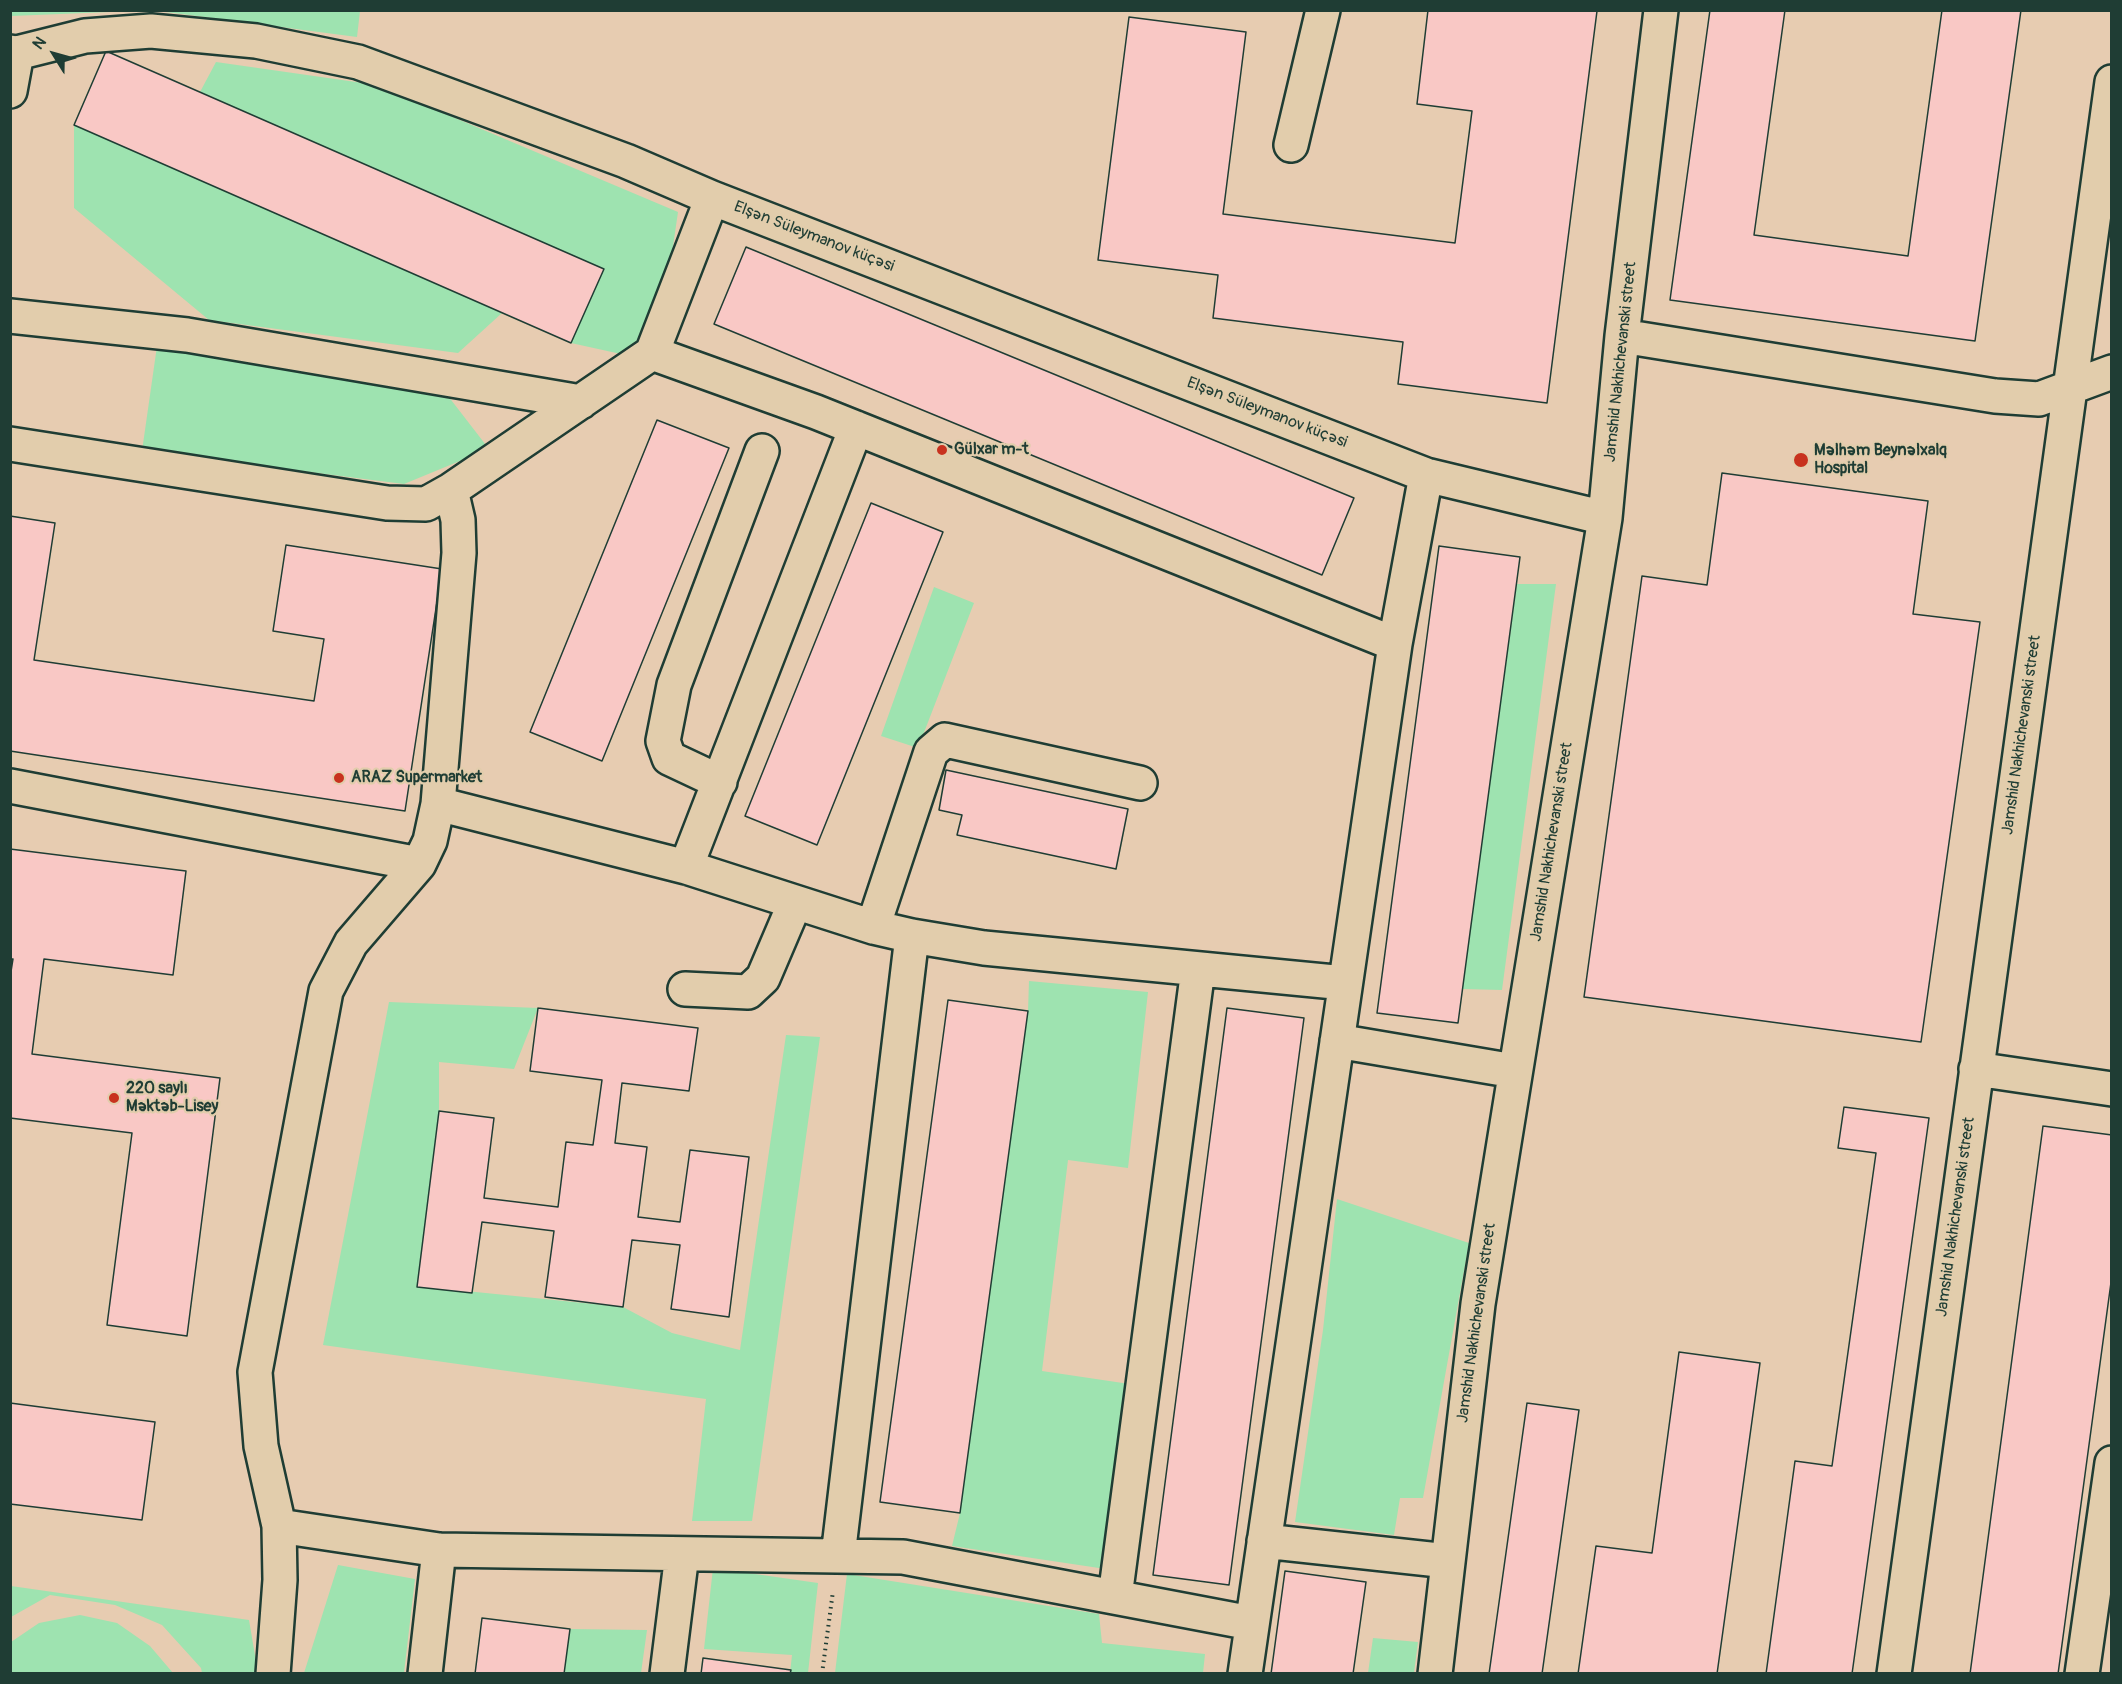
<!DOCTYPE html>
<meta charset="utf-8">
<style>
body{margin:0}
#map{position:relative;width:2122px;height:1684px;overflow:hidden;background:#e7ccb1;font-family:Pangolin,sans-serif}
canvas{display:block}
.frame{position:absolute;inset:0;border:12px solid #1f3d34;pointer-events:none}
.north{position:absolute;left:24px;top:24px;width:60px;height:60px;-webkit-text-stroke:4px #e2cdac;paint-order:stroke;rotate:307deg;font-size:16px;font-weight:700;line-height:24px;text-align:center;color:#1f3d34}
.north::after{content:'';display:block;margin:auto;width:21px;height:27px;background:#1f3d34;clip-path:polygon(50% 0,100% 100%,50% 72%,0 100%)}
</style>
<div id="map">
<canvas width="2122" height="1684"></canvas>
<div class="frame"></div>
<div class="north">N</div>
</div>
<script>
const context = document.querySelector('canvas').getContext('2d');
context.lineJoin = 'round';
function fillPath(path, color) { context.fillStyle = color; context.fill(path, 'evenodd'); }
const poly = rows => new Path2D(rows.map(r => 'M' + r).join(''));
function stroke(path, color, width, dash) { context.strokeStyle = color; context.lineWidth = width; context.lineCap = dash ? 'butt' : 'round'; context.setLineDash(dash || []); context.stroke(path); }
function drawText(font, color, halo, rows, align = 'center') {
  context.font = font + ' Pangolin,sans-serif'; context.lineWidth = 4.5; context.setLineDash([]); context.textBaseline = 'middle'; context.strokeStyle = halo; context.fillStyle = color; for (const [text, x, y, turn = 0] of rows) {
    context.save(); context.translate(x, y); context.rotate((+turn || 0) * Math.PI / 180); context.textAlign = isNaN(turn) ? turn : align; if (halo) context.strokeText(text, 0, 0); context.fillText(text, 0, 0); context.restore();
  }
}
fillPath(poly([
 [11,10,135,10,135,11,11,16],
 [158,11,360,11,357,37],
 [216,62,377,85,678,212,670,267,630,356,571,343,603,269,200,92],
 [74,125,502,313,458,353,209,320,74,208],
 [157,346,438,383,489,449,404,484,142,451],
 [1517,584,1556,584,1502,990,1462,989],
 [934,587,974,603,918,748,881,736],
 [1029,981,1148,992,1128,1168,1068,1160,1042,1371,1143,1386,1119,1571,952,1546,960,1513,1028,1011],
 [389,1002,538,1008,514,1069,439,1062,439,1111,417,1286,623,1307,672,1333,740,1350,786,1035,820,1037,752,1521,692,1521,706,1399,323,1345],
 [1337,1199,1469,1243,1423,1498,1400,1498,1394,1535,1295,1522,1323,1330],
 [338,1565,415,1579,404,1673,304,1673],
 [713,1568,818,1583,808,1673,790,1673,792,1655,704,1649],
 [847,1574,1099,1614,1102,1643,1205,1654,1203,1673,835,1673],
 [11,1586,249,1620,258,1673,202,1673,201,1668,162,1625,115,1605,50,1595,11,1617],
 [80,1615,117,1623,150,1646,173,1673,11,1673,11,1642,39,1623],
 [570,1629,647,1630,641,1673,564,1674],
 [1373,1638,1418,1642,1414,1673,1368,1673]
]), '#9ee3b0');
const building = poly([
 [1428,10,1597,11,1547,403,1398,384,1403,342,1213,318,1218,275,1098,260,1129,17,1246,32,1223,214,1455,243,1472,111,1417,104,1428,10],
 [1710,10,1785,10,1754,235,1908,256,1942,10,2021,10,1975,341,1670,300,1710,10],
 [106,51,604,269,571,343,74,125,106,51],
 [746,247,1354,498,1322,575,714,324,746,247],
 [657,420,729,448,602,761,530,732,657,420],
 [1722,473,1928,501,1913,614,1980,622,1921,1042,1584,997,1642,576,1707,585,1722,473],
 [871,503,943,532,817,845,745,816,871,503],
 [10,516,55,523,34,660,314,701,324,639,273,631,286,545,442,569,405,811,10,751,10,516],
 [1439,546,1520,557,1458,1023,1377,1013,1439,546],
 [946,770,1128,809,1116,869,957,835,962,815,939,810,946,770],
 [10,849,186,871,173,975,44,959,32,1054,220,1078,187,1336,107,1325,132,1133,10,1118,10,978,13,959,10,959,10,849],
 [948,1000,1028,1011,960,1513,880,1502,948,1000],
 [538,1008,698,1028,689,1091,622,1083,615,1143,647,1147,638,1217,680,1222,690,1150,749,1157,729,1317,671,1309,680,1245,632,1240,623,1307,545,1297,554,1231,482,1222,472,1293,417,1287,439,1111,494,1118,484,1198,558,1207,566,1142,593,1145,602,1080,530,1071,538,1008],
 [1227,1008,1304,1018,1229,1585,1153,1575,1227,1008],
 [1844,1107,1929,1118,1852,1674,1766,1674,1795,1461,1832,1466,1876,1153,1838,1148,1844,1107],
 [2043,1126,2112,1135,2112,1275,2058,1674,1970,1674,2043,1126],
 [1679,1352,1760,1363,1717,1674,1578,1674,1596,1546,1652,1553,1679,1352],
 [10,1403,155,1422,142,1520,10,1504,10,1403],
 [1527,1403,1579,1410,1542,1674,1489,1674,1527,1403],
 [1285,1571,1366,1582,1353,1674,1271,1674,1285,1571],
 [482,1618,570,1629,564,1674,475,1674,482,1618],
 [703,1658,791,1670,790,1674,701,1674,703,1658]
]);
fillPath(building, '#f9c8c5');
stroke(building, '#1f3d34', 1.5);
const minor = poly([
 [10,52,17,53,85,36,151,31,256,41,358,62,626,161,712,198,1426,475,1605,518],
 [10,91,17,53],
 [1291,145,1323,10],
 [10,316,187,335,581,402],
 [1622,336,1995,396,2039,399,2112,372],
 [652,353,816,412,1395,644],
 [10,444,387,503,426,504,451,490,652,353,712,198],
 [720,782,669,758,663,741,674,685,762,451],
 [10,786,419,864],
 [438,804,686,867,873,927,912,936,984,948,1345,983],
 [686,867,856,428],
 [873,927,931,752,945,740,1140,783],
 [685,989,748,992,763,978,795,903],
 [1337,1041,1514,1071],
 [1976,1069,2112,1089],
 [279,1526,439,1550,903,1557,1251,1623],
 [1264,1541,1448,1561],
 [838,1556,912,936],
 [1115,1597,1198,969],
 [273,1674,280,1580,279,1526,261,1446,255,1372,326,991,351,943,419,864,430,841,438,804,459,553,458,520,451,490],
 [425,1674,439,1550],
 [667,1674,682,1554],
 [1245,1674,1395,644,1426,475],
 [1435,1674,1478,1304,1605,518,1622,336,1661,10],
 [1894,1674,2112,82],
 [2082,1674,2112,1463]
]);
stroke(minor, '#1f3d34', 38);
stroke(poly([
 [822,1674,833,1591]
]), '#1f3d34', 4, [1.5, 4.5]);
stroke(minor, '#e2cdac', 33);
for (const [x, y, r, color] of [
 [942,450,6,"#c8321e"],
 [1801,460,8,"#c8321e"],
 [339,778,6,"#c8321e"],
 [114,1098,6,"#c8321e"]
]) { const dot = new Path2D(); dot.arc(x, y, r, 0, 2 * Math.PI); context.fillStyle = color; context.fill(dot); stroke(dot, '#e2cdac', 2); }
drawText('16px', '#1f3d34', '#e2cdac', [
 ["Elşən Süleymanov küçəsi",814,237,21],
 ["Jamshid Nakhichevanski street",1621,362,-84],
 ["Elşən Süleymanov küçəsi",1267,413,21],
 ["Jamshid Nakhichevanski street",2022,735,-82],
 ["Jamshid Nakhichevanski street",1552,842,-81],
 ["Jamshid Nakhichevanski street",1956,1217,-82],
 ["Jamshid Nakhichevanski street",1477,1323,-82]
]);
drawText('bold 16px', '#1f3d34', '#e2cdac', [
 ["Gülxar m-t",954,450],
 ["Məlhəm Beynəlxalq",1814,451],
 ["Hospital",1814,469],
 ["ARAZ Supermarket",351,778],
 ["220 saylı",126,1089],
 ["Məktəb-Lisey",126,1107]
], 'left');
</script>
